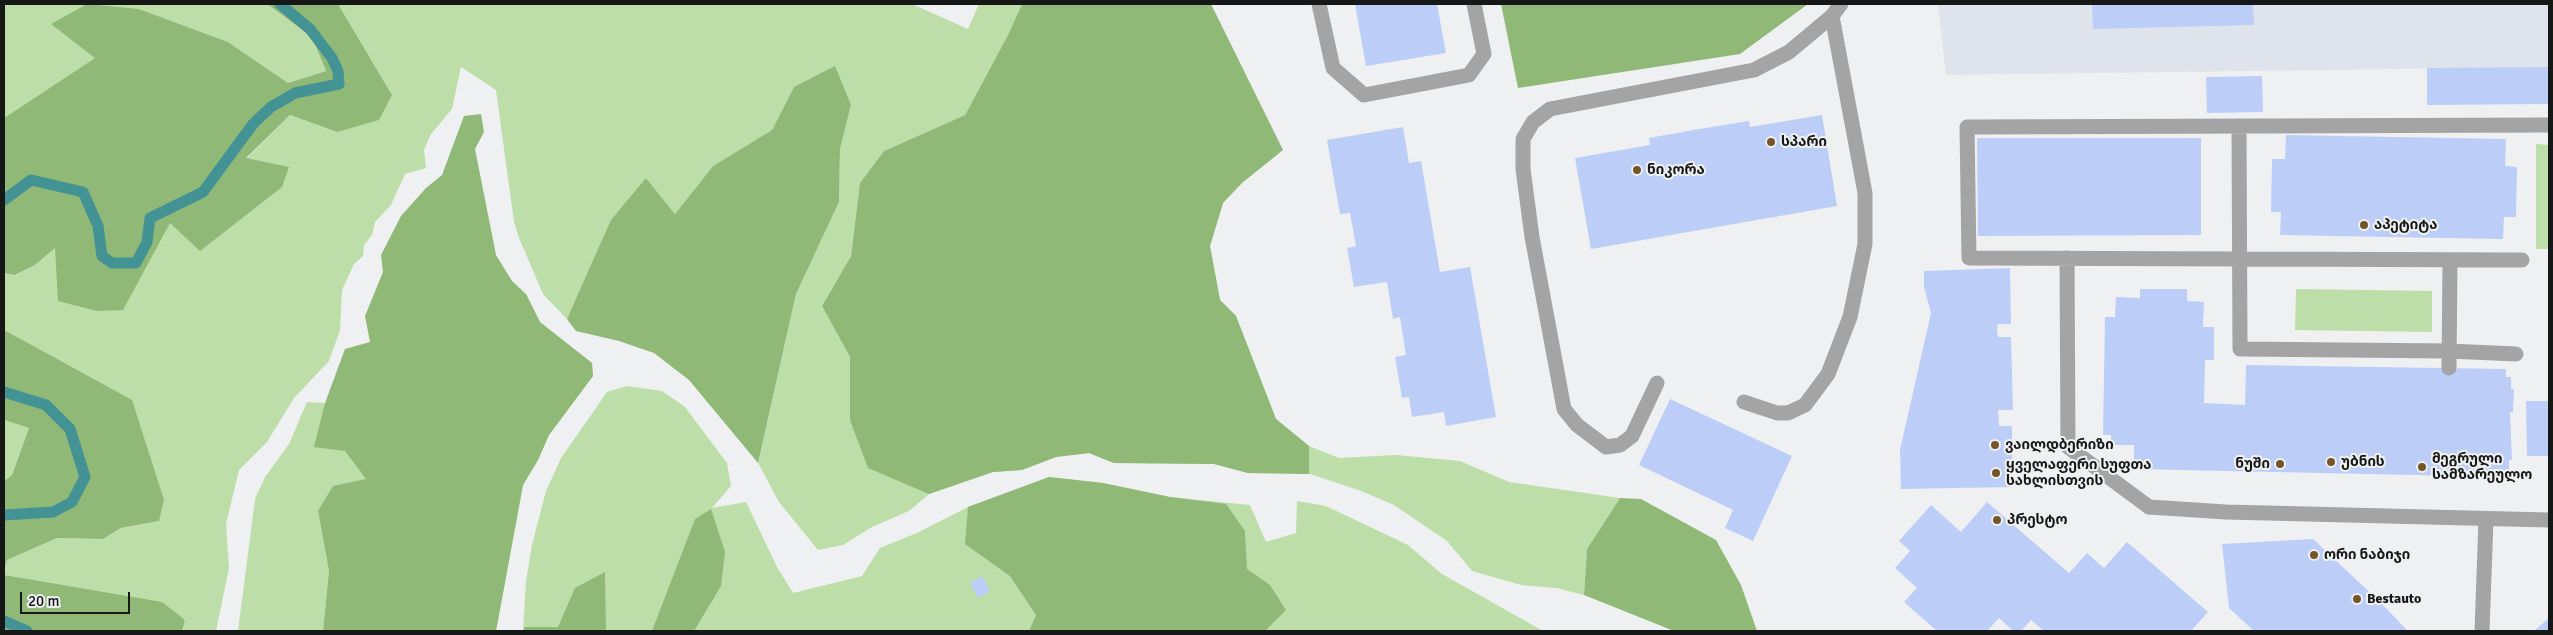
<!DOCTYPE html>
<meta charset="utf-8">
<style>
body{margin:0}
#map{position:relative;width:2553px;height:635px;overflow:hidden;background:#eff0f1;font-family:Signika,sans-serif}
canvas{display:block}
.frame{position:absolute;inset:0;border:5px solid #161717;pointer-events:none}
.scale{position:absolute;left:20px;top:592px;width:110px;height:22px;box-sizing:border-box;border:2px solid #161717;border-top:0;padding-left:6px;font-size:15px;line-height:18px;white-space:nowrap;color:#161717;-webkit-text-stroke:4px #eff0f1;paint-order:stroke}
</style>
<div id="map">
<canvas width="2553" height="635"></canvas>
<div class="frame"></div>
<div class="scale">20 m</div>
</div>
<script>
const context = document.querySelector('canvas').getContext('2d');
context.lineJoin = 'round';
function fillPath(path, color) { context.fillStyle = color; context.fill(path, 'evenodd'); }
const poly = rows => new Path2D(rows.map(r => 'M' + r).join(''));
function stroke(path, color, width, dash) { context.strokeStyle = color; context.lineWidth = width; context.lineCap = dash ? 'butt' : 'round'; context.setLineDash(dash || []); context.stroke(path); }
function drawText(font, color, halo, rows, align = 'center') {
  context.font = font + ' Signika,"Noto Sans Georgian",sans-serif'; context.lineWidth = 4; context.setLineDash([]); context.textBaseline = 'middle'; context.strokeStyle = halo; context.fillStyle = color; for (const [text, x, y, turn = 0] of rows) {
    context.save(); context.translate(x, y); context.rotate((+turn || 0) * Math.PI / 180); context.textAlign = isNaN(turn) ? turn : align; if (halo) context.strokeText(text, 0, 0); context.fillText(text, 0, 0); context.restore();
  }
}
fillPath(poly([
 [1938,4,2549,4,2549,67,1946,75]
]), '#dfe3eb');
fillPath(poly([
 [4,4,267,4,312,37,326,71,288,83,228,42,139,9,95,58,4,118],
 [338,4,912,4,968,29,979,4,1022,4,1008,35,965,115,884,151,860,183,851,256,822,306,850,357,850,420,1223,203,1210,246,1220,300,1236,316,1276,419,1309,446,1339,458,1396,455,1460,461,1509,482,1620,498,1587,549,1584,595,1556,588,1521,585,1472,571,1447,541,1394,505,1361,491,1310,474,1248,473,1214,464,1114,463,1089,453,1056,457,1022,470,993,472,929,494,909,511,872,527,843,545,818,550,779,502,758,463,796,294,839,202,840,149,851,105,794,87,772,130,713,166,675,214,646,178,595,259,567,319,543,294,519,238,514,222,496,90,461,67,452,109,431,134,424,150,426,168,405,174,391,205,375,222,372,235,364,245,363,256,354,264,342,290,340,330,329,361,294,398,267,442,239,470,226,524,229,568,216,631,182,631,185,619,61,586,4,575,7,560,57,538,103,539,121,528,159,521,4,330,4,273,16,275,35,265,55,248,170,222,246,159,290,115,337,132,392,95],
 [2536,144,2549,145,2549,249,2536,249],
 [2296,289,2432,291,2432,332,2295,330],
 [526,294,540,323,592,363,593,376,549,435,538,460,523,485,496,631,318,511,329,571,323,631,238,631,255,499,265,477,289,444,307,402,325,403],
 [627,386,662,391,685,407,727,463,731,486,712,508,746,502,777,567,793,593,862,576,880,548,919,532,968,507,1049,477,1103,483,1170,497,1250,505,1266,542,1296,533,1297,501,1326,506,1408,545,1442,574,1543,631,523,631,526,581,532,545,546,491,561,458,607,392],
 [4,420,29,428,12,475,4,481]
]), '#bddea9');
fillPath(poly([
 [87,4,139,9,228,42,288,83,326,71,312,37,267,4,338,4,392,95,379,120,337,132,290,115,246,158,289,167,282,187,200,251,170,223,123,310,97,311,58,301,55,248,35,265,15,275,4,273,4,118,95,58,51,24],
 [1022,4,1211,4,1283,150,1242,183,1223,203,1210,246,1220,300,1236,316,1276,419,1309,446,1309,474,1248,473,1214,464,1114,463,1089,453,1056,457,1022,470,993,472,929,494,868,468,850,420,850,357,822,306,851,256,860,183,884,151,965,115,1008,35],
 [1501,4,1808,4,1740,54,1518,88],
 [835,66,851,105,840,149,839,202,796,294,758,463,689,380,654,353,619,341,576,331,567,319,611,220,646,178,675,214,713,166,772,130,794,87],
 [481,114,484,132,475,149,496,255,512,281,526,294,540,322,592,363,593,376,549,435,538,460,523,485,496,631,323,631,329,571,318,511,333,486,366,479,345,451,314,447,325,403,345,349,370,342,365,316,383,272,381,255,401,216,426,188,442,175,464,116],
 [4,330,132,400,164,500,159,521,121,528,103,539,57,538,7,560,4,572,4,481,12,475,29,428,4,420],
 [1049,477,1103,483,1170,497,1226,504,1245,531,1247,569,1270,585,1286,610,1265,631,1029,631,1036,615,1010,576,965,544,968,507],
 [1620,498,1641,499,1716,540,1741,585,1757,631,1674,631,1584,595,1587,549],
 [711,509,725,552,721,586,694,631,652,631,695,519],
 [605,572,606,631,523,631,525,627,558,627,575,588],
 [4,575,162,602,185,620,182,631,4,631]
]), '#90b876');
stroke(poly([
 [4,200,31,180,83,192,98,226,102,256,112,263,136,263,147,242,150,218,203,192,253,124,271,107,295,93,339,84,338,71,332,58,310,29,280,4],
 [4,392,46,405,70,429,85,477,72,502,53,512,4,515],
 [4,621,27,631]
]), '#439294', 11);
fillPath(poly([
 [1355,4,1437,4,1446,53,1366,66],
 [2092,4,2253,4,2254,25,2093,29],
 [2549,67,2549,104,2427,105,2427,68],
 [2262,76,2263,112,2207,113,2206,77],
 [1822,115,1837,206,1591,249,1575,158,1650,145,1649,138,1699,129,1749,121,1750,127],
 [1403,127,1409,163,1421,161,1440,272,1470,267,1496,417,1446,426,1444,412,1412,417,1409,397,1402,398,1395,357,1406,355,1400,317,1393,319,1387,282,1354,287,1347,248,1356,246,1350,213,1340,214,1327,140],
 [2286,135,2506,139,2505,166,2517,167,2516,217,2504,217,2503,239,2280,235,2281,212,2271,212,2272,159,2285,159],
 [1977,138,2201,138,2201,235,1978,236],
 [2010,268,2011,324,1998,324,1997,330,1998,337,2011,337,2013,410,1998,410,1999,426,2012,426,2012,487,1901,489,1900,450,1931,313,1924,287,1924,271],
 [2140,289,2187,289,2187,301,2204,302,2203,327,2214,327,2214,360,2205,360,2204,403,2245,405,2246,365,2506,369,2506,377,2511,377,2511,389,2514,389,2513,412,2510,412,2512,460,2509,460,2509,477,2134,469,2134,445,2111,445,2111,435,2103,435,2105,317,2115,317,2116,297,2140,298],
 [1670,399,1792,456,1753,541,1725,528,1733,510,1639,465],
 [2526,401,2549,401,2549,456,2527,456],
 [1987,502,2069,573,2087,553,2104,568,2127,542,2208,612,2191,631,2044,631,2031,620,2021,631,2013,631,1999,618,1987,631,1937,631,1904,602,1917,588,1895,568,1910,551,1899,541,1931,505,1961,532],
 [2313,539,2380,602,2408,631,2254,631,2229,608,2222,544],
 [982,576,990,591,978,598,970,583],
 [2549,618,2549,631,2534,631]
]), '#bccef8');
stroke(poly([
 [1319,4,1333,68,1364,95,1469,75,1484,54,1474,4],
 [2239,126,2240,349,2449,351,2516,354],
 [2067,258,2068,447,2149,507],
 [2522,260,1969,258,1967,127,2549,125],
 [2449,368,2450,260],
 [1744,402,1777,413,1788,413,1805,405,1828,374,1850,317,1865,244,1865,193,1832,16],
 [2482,631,2486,519]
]), '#a4a4a4', 15);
stroke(poly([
 [1657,383,1632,436,1620,445,1606,447,1577,425,1564,409,1532,237,1523,169,1523,139,1533,122,1550,109,1754,70,1789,52,1832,16,1841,4],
 [2149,507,2226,512,2549,520]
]), '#a4a4a4', 15);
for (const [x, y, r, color] of [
 [1771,142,5,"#74552a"],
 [1637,170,5,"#74552a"],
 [2364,225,5,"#74552a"],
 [1995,445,5,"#74552a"],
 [2331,462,5,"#74552a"],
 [2280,464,5,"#74552a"],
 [2422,467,5,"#74552a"],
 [1996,473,5,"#74552a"],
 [1997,520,5,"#74552a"],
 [2314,555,5,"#74552a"],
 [2357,599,5,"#74552a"]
]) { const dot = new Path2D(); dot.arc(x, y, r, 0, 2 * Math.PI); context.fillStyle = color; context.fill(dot); stroke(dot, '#eff0f1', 2); }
drawText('bold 14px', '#161717', '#eff0f1', [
 ["სპარი",1781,142],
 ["ნიკორა",1647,170],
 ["აპეტიტა",2374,225],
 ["ვაილდბერიზი",2005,445],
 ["მეგრული",2432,459],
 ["სამზარეულო",2432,475],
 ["უბნის",2341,462],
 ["ნუში",2270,464,"right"],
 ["ყველაფერი სუფთა",2006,465],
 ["სახლისთვის",2006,481],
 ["პრესტო",2007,520],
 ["ორი ნაბიჯი",2324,555],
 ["Bestauto",2367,599]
], 'left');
</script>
